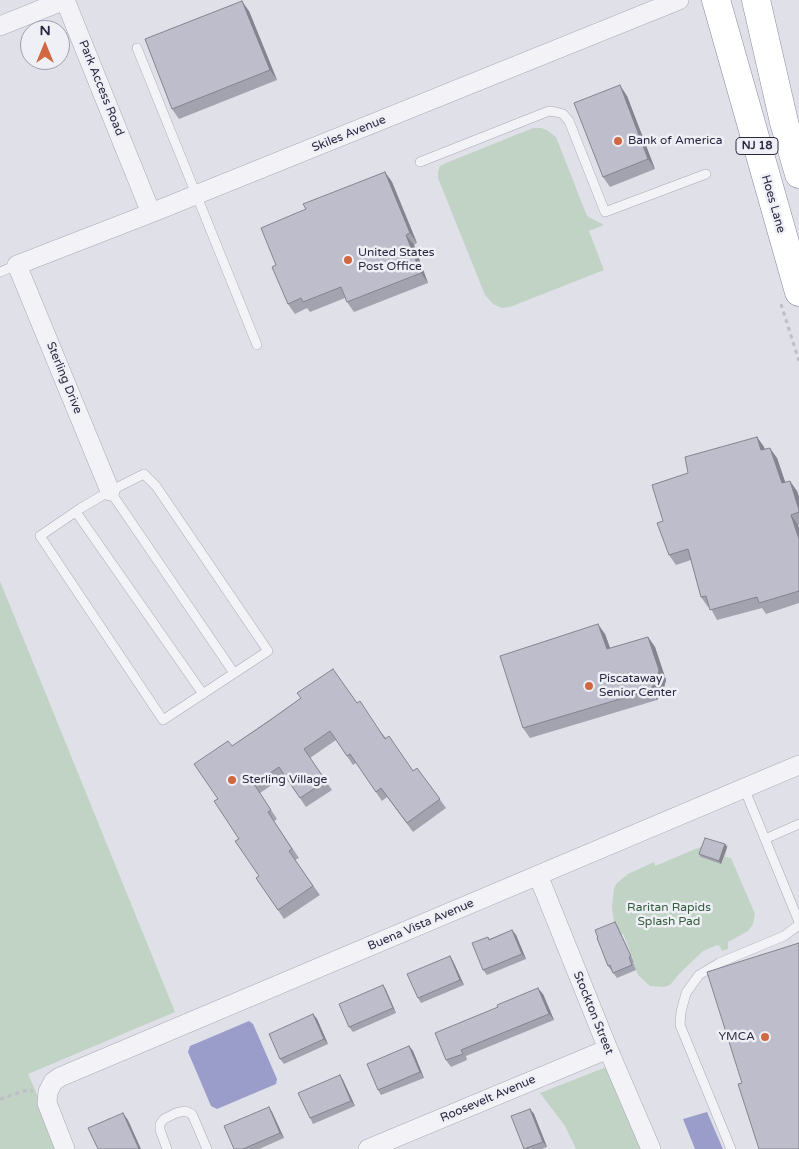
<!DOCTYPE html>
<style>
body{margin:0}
#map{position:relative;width:799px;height:1149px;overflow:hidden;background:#e0e0e9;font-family:"Varela Round",sans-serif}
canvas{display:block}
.north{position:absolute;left:20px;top:20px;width:50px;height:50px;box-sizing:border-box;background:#efeff6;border:1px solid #a09fae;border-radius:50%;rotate:0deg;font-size:14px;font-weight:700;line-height:20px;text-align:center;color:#292841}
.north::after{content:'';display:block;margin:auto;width:18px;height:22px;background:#d06842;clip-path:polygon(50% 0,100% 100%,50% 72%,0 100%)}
</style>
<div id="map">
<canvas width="799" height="1149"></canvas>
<div class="north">N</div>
</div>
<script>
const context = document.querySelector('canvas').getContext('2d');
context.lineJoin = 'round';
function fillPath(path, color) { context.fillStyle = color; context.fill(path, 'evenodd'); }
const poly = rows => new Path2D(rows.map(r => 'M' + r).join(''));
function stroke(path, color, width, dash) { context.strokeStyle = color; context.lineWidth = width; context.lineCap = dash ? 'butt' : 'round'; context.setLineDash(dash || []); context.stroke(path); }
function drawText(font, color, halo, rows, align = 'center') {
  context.font = font + ' "Varela Round",sans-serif'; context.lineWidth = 5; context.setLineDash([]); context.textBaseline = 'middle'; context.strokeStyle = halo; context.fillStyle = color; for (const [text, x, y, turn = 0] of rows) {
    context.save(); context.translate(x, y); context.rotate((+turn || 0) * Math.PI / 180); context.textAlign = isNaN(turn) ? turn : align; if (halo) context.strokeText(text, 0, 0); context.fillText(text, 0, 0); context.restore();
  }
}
fillPath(poly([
 [533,128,541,128,547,130,556,137,587,216,604,225,589,231,604,270,510,307,502,308,493,304,485,295,438,178,438,172,440,166,446,163],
 [0,581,175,1012,28,1074,61,1149,0,1149],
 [723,844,728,845,725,857,731,858,755,914,753,924,748,931,728,942,728,949,722,951,720,946,717,945,703,951,680,973,670,985,664,987,650,986,638,975,633,962,634,961,623,934,621,934,614,922,612,907,614,888,617,883,628,874,654,862,655,866,705,845,722,845],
 [609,1066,643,1149,576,1149,565,1126,540,1093]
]), '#c1d3c4');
fillPath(poly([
 [249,1021,253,1024,277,1079,276,1084,217,1109,211,1106,188,1052,190,1046],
 [707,1112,723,1149,695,1149,683,1119]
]), '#9a9dca');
const service = poly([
 [137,48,257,345],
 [420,162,549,111,556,112,563,114,569,121,605,212,706,174],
 [0,272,17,265],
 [144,474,156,486,268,651,163,720,40,536,81,508,110,491,144,474],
 [110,491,234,673],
 [76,512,203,694],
 [744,788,765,839,799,824],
 [765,839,799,922],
 [167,1149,160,1130,160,1124,164,1119,176,1113,185,1111,192,1114,207,1149],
 [731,1149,680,1025,681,1012,686,993,699,975,719,963,784,936,799,925]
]);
const minor = poly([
 [0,26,65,0,151,213],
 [110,491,17,265,151,213,679,0],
 [538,875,608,1049,651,1149],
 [65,1149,47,1103,48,1092,53,1082,60,1077,799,765],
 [368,1149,608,1049]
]);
const trunk = poly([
 [716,0,799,292],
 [756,0,784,122,799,174]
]);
stroke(service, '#a9a9b7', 10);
stroke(minor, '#a9a9b7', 20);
stroke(trunk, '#8787a0', 29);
stroke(poly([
 [781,304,799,361],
 [0,1099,24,1091,33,1091]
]), '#bebdc8', 3, [4, 4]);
stroke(service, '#f3f2f7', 9);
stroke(minor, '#f3f2f7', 19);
stroke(trunk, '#fff', 28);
fillPath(poly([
 [249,11,277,80,179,119,172,109],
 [627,96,655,169,610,187,603,177],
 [385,172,392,182,417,243,414,245,428,283,354,312,347,302,345,298,310,312,307,308,295,314,288,304,276,265,306,209],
 [757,437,764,447,765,450,777,458,785,482,797,491,799,497,799,525,798,525,799,528,799,603,766,614,762,608,717,620,710,607,708,607,701,597,691,560,676,565,669,555,663,521,688,473],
 [605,634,610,648,648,637,655,647,666,680,663,691,657,700,530,738,523,728],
 [301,698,357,703,413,771,417,768,446,808,413,832,387,797,382,801,356,763,353,765,336,740,310,758,332,790,306,807,285,776,260,793,277,819,274,821,299,858,295,860,320,895,284,919,256,878,259,876,239,839,218,799,232,746],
 [725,844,727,847,721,864,701,857,699,854],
 [615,922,618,927,634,962,633,962,636,970,617,978,608,966,598,938],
 [512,930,516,935,526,959,487,975,483,970,488,937,489,939],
 [450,956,453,961,464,985,421,1003,418,998],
 [383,985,386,990,396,1013,353,1032,349,1027],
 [543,994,554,1020,466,1056,467,1060,451,1067,446,1060,498,1007],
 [313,1014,317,1019,328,1044,284,1064,280,1059],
 [409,1046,413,1051,424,1078,381,1095,378,1090],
 [340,1075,343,1080,355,1106,313,1124,310,1118],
 [269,1107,272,1112,284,1138,259,1149,234,1149],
 [530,1109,534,1114,547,1147,542,1149,524,1149]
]), '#a3a3af');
fillPath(poly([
 [242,1,249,11,277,80,270,70],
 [620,85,627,96,655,169,648,159],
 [385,172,392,182,417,243,410,233],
 [406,235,414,245,428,283,421,273],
 [757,437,764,447,768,460,761,450],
 [770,448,777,458,789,493,782,483],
 [790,481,797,491,799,497,799,510],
 [791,515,798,525,799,528,799,539],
 [598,624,605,634,614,659,607,649],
 [648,637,655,647,666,680,663,691,657,700,650,690],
 [725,844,727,847,721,864,719,861],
 [512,930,516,935,526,959,522,954],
 [450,956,453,961,464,985,460,980],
 [383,985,386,990,396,1013,393,1008],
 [538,988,543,994,554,1020,549,1014],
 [313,1014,317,1019,328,1044,324,1039],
 [409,1046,413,1051,424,1078,420,1072],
 [340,1075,343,1080,355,1106,351,1101],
 [269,1107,272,1112,284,1138,280,1133],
 [530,1109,534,1114,547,1147,543,1142],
 [123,1113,128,1120,141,1149,139,1149]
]), '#84848f');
const building = poly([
 [242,1,270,70,172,109,145,39,242,1],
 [620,85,648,159,603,177,574,103,620,85],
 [385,172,410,233,406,235,421,273,347,302,341,287,303,302,301,298,288,304,272,267,276,265,261,228,306,209,303,204,385,172],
 [757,437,761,450,770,448,782,483,790,481,799,510,799,512,791,515,799,539,799,591,759,603,757,597,710,610,706,596,701,597,688,549,669,555,657,523,663,521,652,485,688,473,685,457,757,437],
 [598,624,607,649,648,637,659,670,656,681,650,690,523,728,500,656,598,624],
 [333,669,357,703,360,701,385,739,389,736,413,771,417,768,440,799,407,823,381,788,376,792,350,754,347,756,330,731,304,749,326,781,300,798,279,767,254,784,271,810,268,812,292,849,289,851,313,886,278,910,256,878,259,876,235,841,239,839,214,801,218,799,194,764,228,741,232,746,269,721,301,698,297,693,333,669],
 [705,838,725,844,719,861,699,854,705,838],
 [615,922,631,956,629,957,632,965,613,973,610,965,608,966,597,938,598,938,595,930,615,922],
 [512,930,522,954,483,970,472,943,488,937,489,940,512,930],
 [799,943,799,1149,759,1149,738,1084,742,1083,707,972,799,943],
 [450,956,460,980,418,998,407,974,450,956],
 [383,985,393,1008,349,1027,339,1004,383,985],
 [538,988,549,1014,461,1050,463,1054,446,1060,435,1033,498,1007,497,1005,538,988],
 [313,1014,324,1039,280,1059,269,1034,313,1014],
 [409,1046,420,1072,378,1090,367,1064,409,1046],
 [340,1075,351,1101,310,1118,298,1093,340,1075],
 [269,1107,280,1133,243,1149,234,1149,224,1126,269,1107],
 [530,1109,543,1142,524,1149,511,1116,530,1109],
 [123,1113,139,1149,98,1149,88,1128,123,1113]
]);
fillPath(building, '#bdbdcc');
stroke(building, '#84848f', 1);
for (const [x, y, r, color] of [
 [618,141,5,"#d06842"],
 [348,260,5,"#d06842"],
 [589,686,5,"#d06842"],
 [232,780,5,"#d06842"],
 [765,1037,5,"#d06842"]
]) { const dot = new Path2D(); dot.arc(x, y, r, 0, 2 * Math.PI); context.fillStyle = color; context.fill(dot); stroke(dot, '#efeff6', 2); }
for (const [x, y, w] of [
 [757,146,42]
]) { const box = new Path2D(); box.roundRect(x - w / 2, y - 8.5, w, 17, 4); context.fillStyle = '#efeff6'; context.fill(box); stroke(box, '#292841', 1); }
drawText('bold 11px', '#292841', null, [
 ["NJ 18",757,146]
]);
drawText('12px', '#292841', '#efeff6', [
 ["Park Access Road",101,88,68],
 ["Skiles Avenue",349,134,-22],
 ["Hoes Lane",773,204,74],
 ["Sterling Drive",64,378,68],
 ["Buena Vista Avenue",421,925,-23],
 ["Stockton Street",593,1013,68],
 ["Roosevelt Avenue",488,1099,-23]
]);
drawText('12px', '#292841', '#efeff6', [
 ["Bank of America",628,141],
 ["United States",358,253],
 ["Post Office",358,267],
 ["Piscataway",599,679],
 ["Senior Center",599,693],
 ["Sterling Village",242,780],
 ["YMCA",755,1037,"right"]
], 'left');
drawText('12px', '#355d3e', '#efeff6', [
 ["Raritan Rapids",669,908],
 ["Splash Pad",669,922]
]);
</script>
